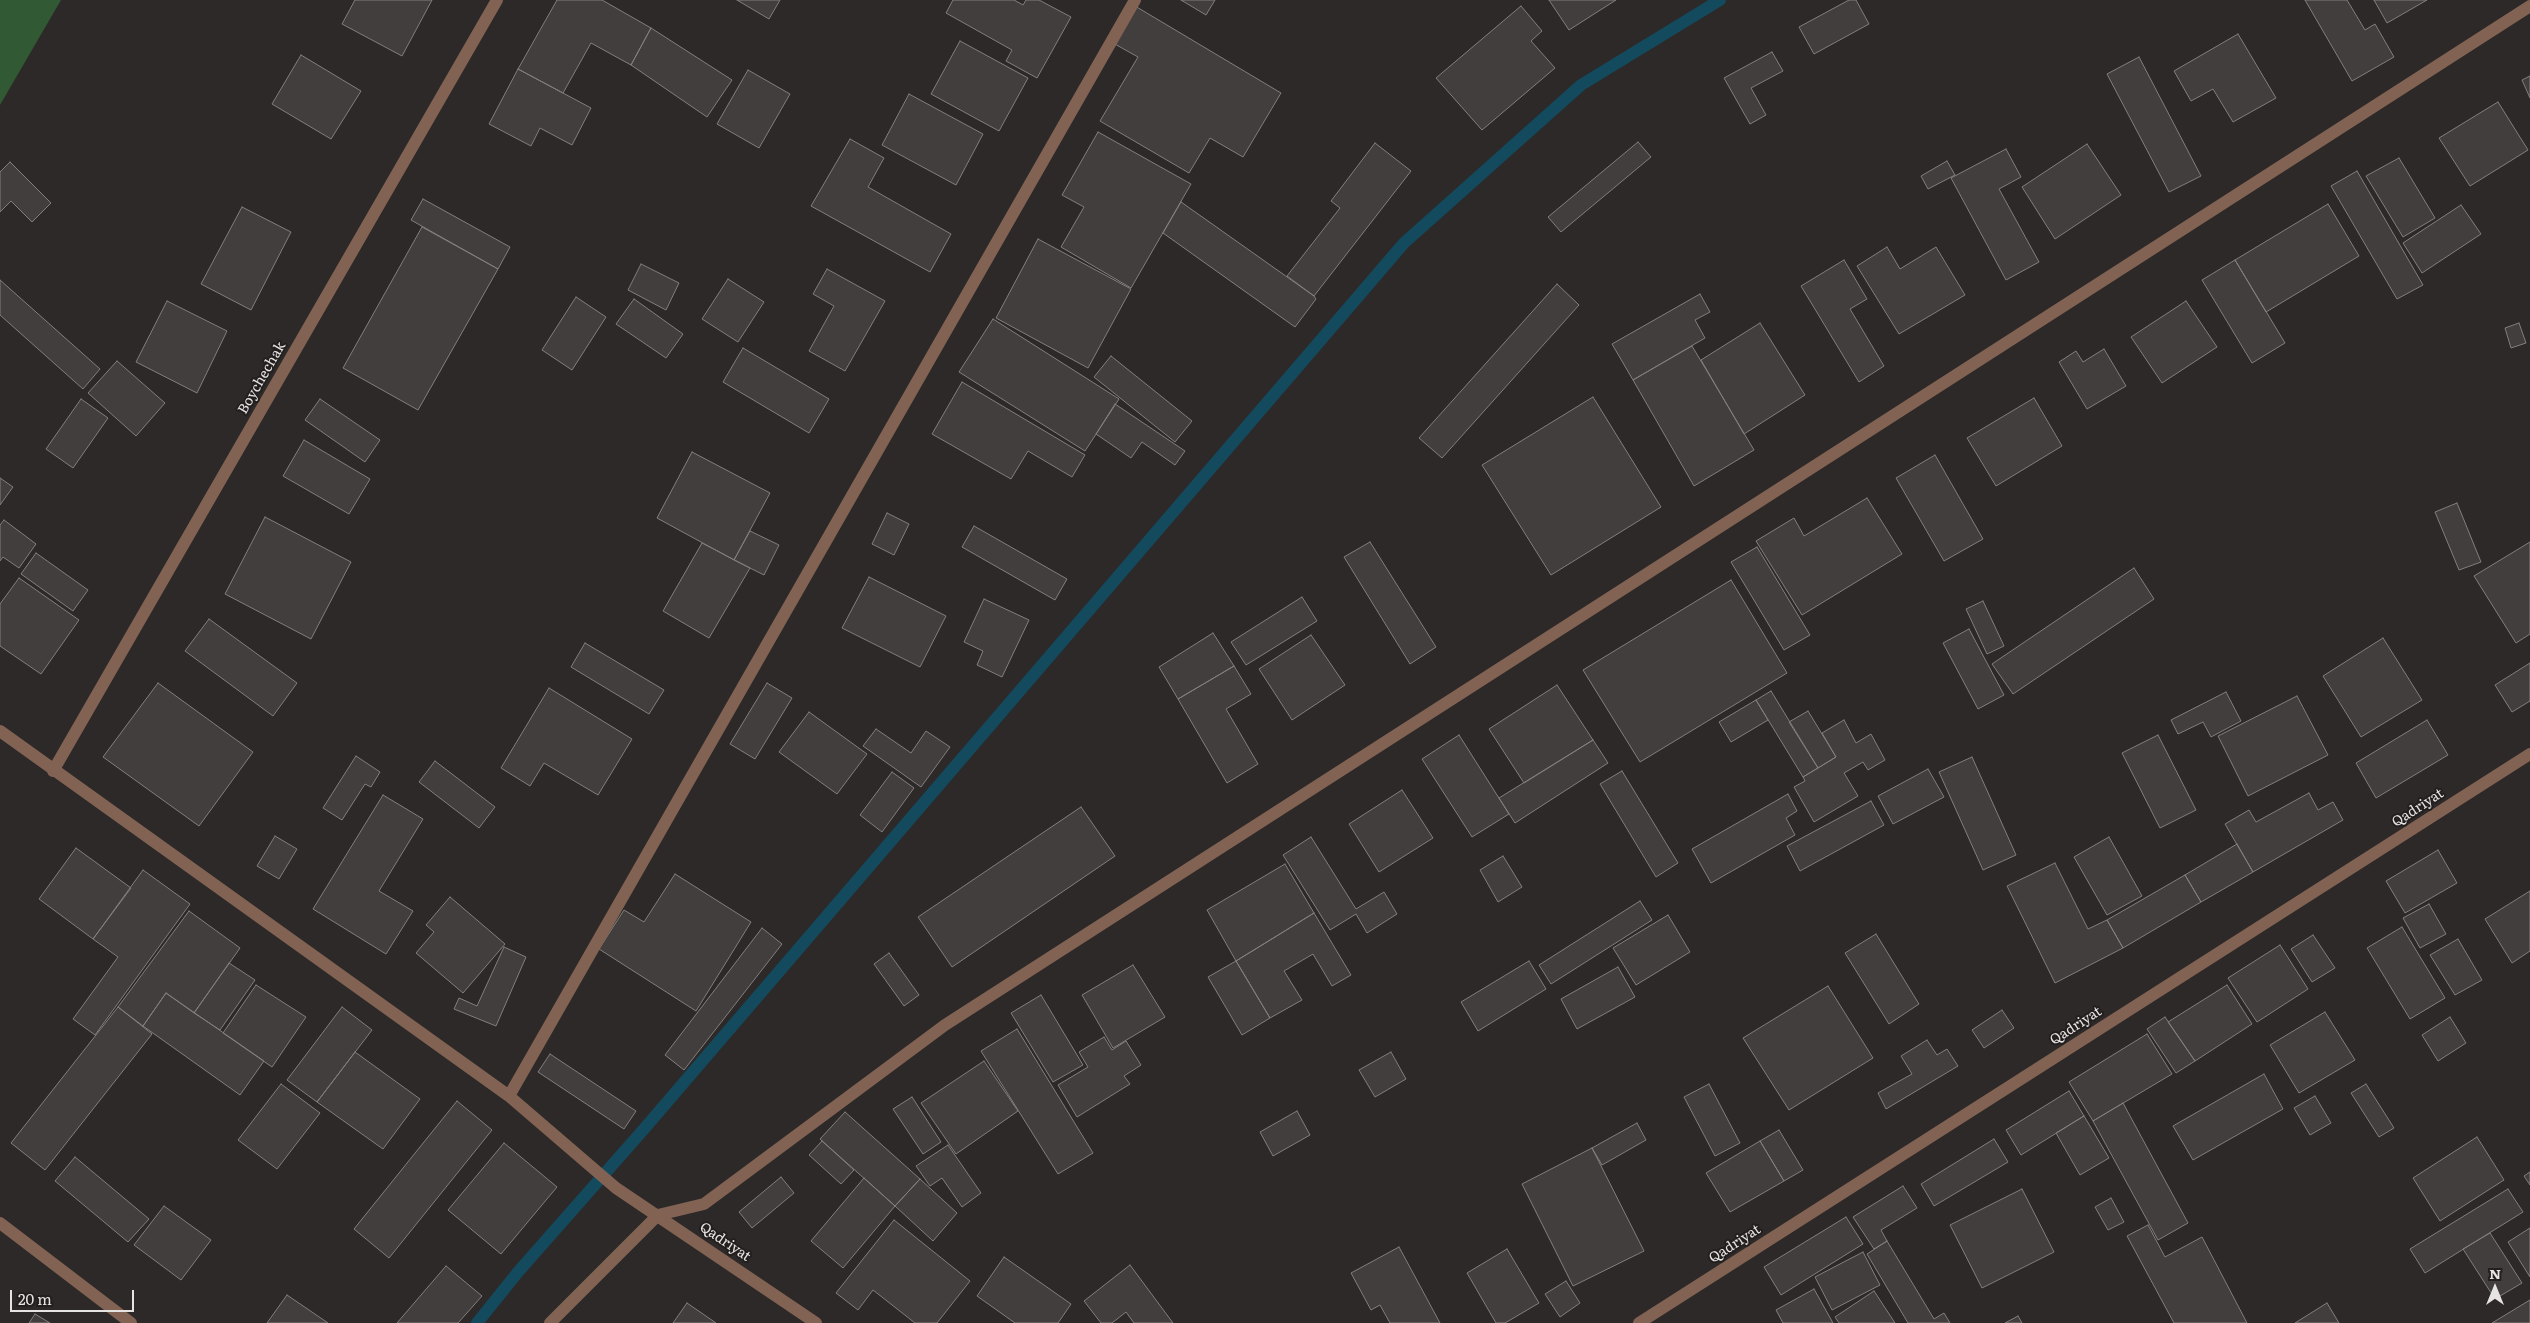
<!DOCTYPE html>
<style>
body{margin:0}
#map{position:relative;width:2530px;height:1323px;overflow:hidden;background:#2c2928;font-family:Literata,serif}
canvas{display:block}
.north{position:absolute;left:2470px;top:1263px;width:50px;height:50px;-webkit-text-stroke:4px #231f1e;paint-order:stroke;rotate:0deg;font-size:14px;font-weight:700;line-height:20px;text-align:center;color:#e6e4e3}
.north::after{content:'';display:block;margin:auto;width:18px;height:22px;background:#e6e4e3;clip-path:polygon(50% 0,100% 100%,50% 72%,0 100%)}
.scale{position:absolute;left:10px;top:1290px;width:124px;height:22px;box-sizing:border-box;border:2px solid #e6e4e3;border-top:0;padding-left:6px;font-size:15px;line-height:18px;white-space:nowrap;color:#e6e4e3;-webkit-text-stroke:4px #231f1e;paint-order:stroke}
</style>
<div id="map">
<canvas width="2530" height="1323"></canvas>
<div class="north">N</div>
<div class="scale">20 m</div>
</div>
<script>
const context = document.querySelector('canvas').getContext('2d');
context.lineJoin = 'round';
function fillPath(path, color) { context.fillStyle = color; context.fill(path, 'evenodd'); }
const poly = rows => new Path2D(rows.map(r => 'M' + r).join(''));
function stroke(path, color, width, dash) { context.strokeStyle = color; context.lineWidth = width; context.lineCap = dash ? 'butt' : 'round'; context.setLineDash(dash || []); context.stroke(path); }
function drawText(font, color, halo, rows, align = 'center') {
  context.font = font + ' Literata,serif'; context.lineWidth = 4; context.setLineDash([]); context.textBaseline = 'middle'; context.strokeStyle = halo; context.fillStyle = color; for (const [text, x, y, turn = 0] of rows) {
    context.save(); context.translate(x, y); context.rotate((+turn || 0) * Math.PI / 180); context.textAlign = isNaN(turn) ? turn : align; if (halo) context.strokeText(text, 0, 0); context.fillText(text, 0, 0); context.restore();
  }
}
fillPath(poly([
 [0,0,61,0,0,105]
]), '#315a34');
stroke(poly([
 [477,1323,518,1272,644,1129,1404,243,1581,85,1720,0]
]), '#144a5d', 12);
const building = poly([
 [355,0,432,0,402,56,342,24,355,0],
 [557,0,602,0,651,28,631,65,591,43,563,93,518,69,557,0],
 [737,0,780,0,769,19,737,0],
 [953,0,1014,0,1023,5,1026,0,1039,0,1071,17,1037,78,1006,61,1012,50,946,13,953,0],
 [1181,0,1215,0,1206,15,1181,0],
 [1549,0,1616,0,1569,30,1549,0],
 [1849,0,1856,0,1869,24,1814,54,1799,27,1849,0],
 [2305,0,2347,0,2365,30,2375,24,2394,57,2352,81,2305,0],
 [2374,0,2427,0,2387,23,2374,0],
 [1135,6,1281,93,1243,157,1210,138,1189,173,1100,121,1138,57,1113,43,1135,6],
 [1521,6,1542,31,1531,41,1555,68,1482,130,1436,78,1521,6],
 [651,28,732,80,707,117,631,65,651,28],
 [2238,34,2276,98,2233,122,2213,89,2191,101,2174,71,2238,34],
 [960,41,1028,78,999,131,931,94,960,41],
 [1772,52,1783,71,1751,88,1766,115,1750,124,1724,78,1772,52],
 [301,55,361,91,331,139,272,104,301,55],
 [2139,57,2201,176,2169,192,2107,74,2139,57],
 [518,69,591,108,572,145,540,128,531,146,489,124,518,69],
 [748,70,790,94,759,148,717,124,748,70],
 [2530,76,2530,98,2522,80,2530,76],
 [909,94,983,134,956,185,882,145,909,94],
 [2498,102,2528,150,2470,186,2439,138,2498,102],
 [1098,132,1191,184,1131,288,1061,247,1084,207,1062,195,1098,132],
 [850,139,884,158,868,187,951,234,930,272,811,206,850,139],
 [1638,142,1651,157,1561,232,1548,217,1638,142],
 [1375,143,1411,171,1314,296,1287,276,1340,208,1331,201,1375,143],
 [2087,144,2121,195,2055,239,2022,187,2087,144],
 [2006,149,2021,177,1999,189,2039,262,2006,280,1951,178,2006,149],
 [2399,158,2435,218,2403,237,2366,176,2399,158],
 [1947,161,1955,175,1928,189,1921,176,1947,161],
 [10,162,51,203,32,222,11,201,0,212,0,172,10,162],
 [2357,171,2423,285,2397,299,2331,186,2357,171],
 [423,199,510,247,498,269,411,220,423,199],
 [1181,202,1314,296,1316,299,1295,327,1163,233,1181,202],
 [2328,204,2359,256,2266,312,2235,260,2328,204],
 [2461,205,2481,234,2422,273,2403,243,2461,205],
 [242,207,291,232,251,310,201,284,242,207],
 [422,227,498,269,418,410,343,368,422,227],
 [1038,239,1131,289,1088,368,996,318,1038,239],
 [1887,247,1900,269,1936,247,1965,295,1899,334,1857,266,1887,247],
 [1844,260,1867,299,1850,309,1884,366,1859,382,1801,286,1844,260],
 [2235,260,2285,343,2252,363,2202,280,2235,260],
 [641,264,679,283,666,310,628,290,641,264],
 [827,269,885,301,845,371,809,351,834,306,813,294,827,269],
 [728,279,764,302,738,342,702,319,728,279],
 [0,280,100,369,83,389,0,315,0,280],
 [1557,284,1579,305,1442,458,1419,438,1557,284],
 [1700,294,1710,312,1695,320,1705,338,1633,380,1612,344,1700,294],
 [576,297,606,317,572,370,542,350,576,297],
 [634,299,683,334,666,358,616,324,634,299],
 [167,301,227,331,197,393,136,362,167,301],
 [2186,301,2217,347,2162,383,2131,337,2186,301],
 [993,319,1119,399,1085,451,959,372,993,319],
 [1760,323,1805,395,1744,434,1701,360,1760,323],
 [2519,323,2526,343,2511,348,2505,328,2519,323],
 [1692,346,1754,450,1694,486,1633,380,1692,346],
 [743,348,829,399,809,433,723,382,743,348],
 [2104,349,2126,386,2087,409,2059,362,2076,351,2083,362,2104,349],
 [1111,356,1192,421,1175,442,1094,377,1111,356],
 [117,361,165,403,136,436,88,393,117,361],
 [962,382,1085,455,1072,477,1028,451,1011,479,932,434,962,382],
 [1593,397,1661,507,1551,575,1482,465,1593,397],
 [2034,398,2062,446,1996,486,1967,438,2034,398],
 [81,399,108,418,73,468,46,449,81,399],
 [320,399,380,440,365,462,305,420,320,399],
 [1115,404,1185,451,1175,465,1142,442,1131,458,1096,434,1115,404],
 [304,440,370,479,349,514,283,476,304,440],
 [692,452,770,493,734,560,657,518,692,452],
 [1935,455,1983,539,1944,561,1896,478,1935,455],
 [0,478,13,487,0,505,0,478],
 [1867,498,1902,554,1802,615,1756,541,1794,518,1804,536,1867,498],
 [2457,503,2481,562,2459,570,2435,512,2457,503],
 [887,513,909,524,894,555,872,544,887,513],
 [265,517,351,562,311,639,225,594,265,517],
 [4,520,36,544,19,568,3,557,0,561,0,525,4,520],
 [974,526,1067,579,1055,600,962,547,974,526],
 [750,531,779,545,764,575,734,560,750,531],
 [1370,542,1436,647,1410,664,1344,557,1370,542],
 [2530,542,2530,634,2516,643,2474,576,2530,542],
 [702,543,750,568,709,638,663,611,702,543],
 [1757,547,1810,635,1784,650,1731,562,1757,547],
 [36,553,88,590,73,611,21,574,36,553],
 [2134,568,2154,599,2013,694,1992,664,2134,568],
 [869,577,946,616,920,667,842,628,869,577],
 [19,578,79,620,41,674,0,646,0,604,19,578],
 [1731,580,1787,673,1640,762,1583,670,1731,580],
 [1302,597,1317,621,1246,665,1231,642,1302,597],
 [984,599,1029,620,1002,677,977,665,983,651,964,642,984,599],
 [1983,601,2004,646,1987,654,1966,609,1983,601],
 [209,619,297,683,273,716,185,651,209,619],
 [1969,629,2004,695,1978,709,1943,643,1969,629],
 [1213,633,1234,666,1178,699,1159,667,1213,633],
 [1311,635,1345,685,1292,720,1259,669,1311,635],
 [2383,638,2422,700,2361,737,2323,676,2383,638],
 [585,643,664,690,649,714,571,667,585,643],
 [2530,663,2530,701,2512,712,2495,685,2530,663],
 [1234,666,1251,694,1226,709,1258,764,1227,783,1178,699,1234,666],
 [158,683,253,752,199,826,103,757,158,683],
 [767,683,792,698,755,759,730,744,767,683],
 [1557,685,1593,740,1524,783,1489,729,1557,685],
 [549,688,632,739,598,795,544,763,530,786,501,768,549,688],
 [1771,691,1818,768,1803,777,1756,700,1771,691],
 [2226,692,2241,721,2211,737,2203,722,2178,734,2171,720,2226,692],
 [2297,696,2328,755,2248,796,2218,736,2297,696],
 [1756,700,1768,720,1731,742,1719,722,1756,700],
 [1808,711,1836,757,1818,768,1789,722,1808,711],
 [809,712,867,754,837,794,779,752,809,712],
 [1844,720,1856,743,1871,734,1885,760,1868,770,1863,762,1844,773,1858,796,1814,822,1794,787,1805,781,1803,777,1836,757,1822,733,1844,720],
 [2427,720,2448,755,2376,798,2356,763,2427,720],
 [876,729,911,753,926,731,950,747,921,787,863,746,876,729],
 [1459,735,1509,814,1472,837,1422,759,1459,735],
 [2158,735,2196,810,2160,828,2122,753,2158,735],
 [1593,740,1608,763,1515,823,1499,798,1593,740],
 [356,756,380,772,371,787,365,784,342,820,323,808,356,756],
 [1972,757,2016,855,1983,870,1939,772,1972,757],
 [435,761,495,807,479,828,419,782,435,761],
 [1928,769,1944,797,1893,824,1878,796,1928,769],
 [1622,771,1678,863,1656,877,1600,784,1622,771],
 [892,772,914,788,882,832,860,815,892,772],
 [1402,790,1433,838,1379,872,1349,824,1402,790],
 [2309,793,2318,810,2333,802,2343,820,2253,872,2225,824,2249,810,2256,822,2309,793],
 [1788,794,1797,811,1786,818,1795,835,1711,883,1692,849,1788,794],
 [383,795,423,819,379,891,413,911,386,954,313,909,383,795],
 [1871,801,1884,825,1800,871,1787,846,1871,801],
 [1081,807,1115,856,952,967,918,917,1081,807],
 [275,836,297,849,279,879,257,866,275,836],
 [1311,837,1356,909,1384,892,1397,914,1367,933,1356,914,1330,930,1283,855,1311,837],
 [2109,837,2142,896,2107,915,2074,857,2109,837],
 [2237,844,2253,872,2201,902,2185,875,2237,844],
 [76,848,131,888,93,939,39,899,76,848],
 [2438,850,2457,883,2405,913,2386,881,2438,850],
 [1503,856,1522,887,1498,902,1480,870,1503,856],
 [2055,863,2088,929,2107,920,2123,948,2055,983,2007,886,2055,863],
 [1285,864,1314,913,1236,961,1207,910,1285,864],
 [143,870,190,904,95,1035,73,1019,118,957,93,939,143,870],
 [675,874,751,922,696,1011,599,949,624,910,644,922,675,874],
 [2185,875,2201,902,2123,948,2107,920,2185,875],
 [2530,891,2530,951,2512,963,2485,919,2530,891],
 [450,897,505,944,463,993,416,953,434,932,426,925,450,897],
 [1640,901,1652,920,1551,984,1539,965,1640,901],
 [2429,904,2446,934,2420,948,2403,918,2429,904],
 [189,911,240,948,194,1013,166,993,143,1026,118,1007,189,911],
 [1314,913,1351,975,1332,986,1313,954,1284,971,1302,1000,1270,1018,1236,961,1314,913],
 [1668,915,1690,952,1636,985,1613,948,1668,915],
 [2402,927,2445,998,2410,1019,2367,948,2402,927],
 [762,928,782,944,684,1070,665,1055,762,928],
 [1876,934,1919,1004,1889,1024,1845,953,1876,934],
 [2313,935,2335,968,2312,982,2291,949,2313,935],
 [2458,939,2482,980,2455,995,2430,955,2458,939],
 [2280,945,2308,989,2257,1022,2228,978,2280,945],
 [504,947,526,957,496,1026,454,1009,459,998,477,1006,504,947],
 [889,953,919,995,904,1006,874,964,889,953],
 [1236,961,1270,1018,1242,1035,1208,977,1236,961],
 [1529,961,1546,989,1478,1031,1461,1002,1529,961],
 [229,963,255,980,220,1030,194,1013,229,963],
 [1133,965,1165,1017,1113,1048,1082,995,1133,965],
 [1618,967,1635,997,1577,1029,1561,999,1618,967],
 [256,985,306,1017,272,1067,223,1033,256,985],
 [2227,985,2252,1024,2195,1061,2168,1022,2227,985],
 [1828,986,1873,1058,1789,1110,1743,1038,1828,986],
 [166,993,264,1061,240,1095,143,1026,166,993],
 [1041,995,1083,1065,1053,1082,1011,1013,1041,995],
 [118,1007,152,1034,45,1170,11,1143,118,1007],
 [342,1007,372,1030,317,1102,287,1080,342,1007],
 [2002,1010,2014,1028,1984,1048,1972,1030,2002,1010],
 [2325,1012,2355,1060,2299,1093,2270,1045,2325,1012],
 [2165,1017,2195,1061,2176,1073,2147,1029,2165,1017],
 [2450,1017,2466,1043,2438,1061,2422,1035,2450,1017],
 [1017,1029,1093,1153,1058,1174,981,1051,1017,1029],
 [2147,1034,2172,1074,2093,1121,2069,1082,2147,1034],
 [1104,1037,1112,1050,1126,1041,1141,1065,1124,1076,1130,1084,1077,1117,1058,1085,1088,1067,1079,1052,1104,1037],
 [1927,1040,1937,1055,1947,1049,1958,1066,1886,1109,1878,1093,1912,1074,1901,1056,1927,1040],
 [355,1052,420,1099,383,1149,317,1102,355,1052],
 [1391,1052,1406,1079,1375,1097,1359,1070,1391,1052],
 [550,1054,636,1111,624,1129,538,1072,550,1054],
 [984,1061,1018,1111,956,1154,921,1103,984,1061],
 [2264,1074,2283,1109,2193,1160,2173,1126,2264,1074],
 [281,1084,320,1113,277,1169,238,1140,281,1084],
 [1709,1084,1740,1143,1715,1156,1684,1097,1709,1084],
 [2366,1084,2394,1128,2379,1137,2351,1093,2366,1084],
 [2069,1091,2084,1116,2021,1155,2006,1130,2069,1091],
 [2315,1096,2331,1123,2310,1135,2294,1108,2315,1096],
 [912,1097,941,1142,923,1154,893,1109,912,1097],
 [457,1101,492,1130,389,1258,354,1229,457,1101],
 [2123,1103,2188,1223,2158,1240,2093,1121,2123,1103],
 [1297,1111,1310,1135,1273,1156,1260,1132,1297,1111],
 [845,1112,920,1179,895,1206,820,1139,845,1112],
 [2084,1116,2109,1158,2080,1175,2056,1133,2084,1116],
 [1637,1123,1646,1140,1602,1165,1592,1148,1637,1123],
 [1779,1130,1803,1170,1784,1181,1760,1141,1779,1130],
 [2477,1137,2504,1180,2440,1221,2413,1178,2477,1137],
 [1994,1139,2008,1162,1934,1206,1921,1184,1994,1139],
 [822,1141,854,1170,841,1184,809,1155,822,1141],
 [1760,1141,1784,1181,1730,1212,1706,1173,1760,1141],
 [504,1143,557,1187,501,1254,448,1210,504,1143],
 [948,1145,981,1193,962,1207,942,1178,930,1186,916,1166,948,1145],
 [1592,1148,1644,1251,1573,1286,1522,1184,1592,1148],
 [75,1157,149,1219,128,1242,55,1181,75,1157],
 [2530,1172,2530,1185,2524,1176,2530,1172],
 [781,1177,794,1193,752,1228,739,1212,781,1177],
 [864,1178,895,1206,843,1268,811,1241,864,1178],
 [920,1179,957,1213,933,1241,895,1206,920,1179],
 [1903,1186,1917,1208,1881,1230,1887,1241,1874,1249,1853,1217,1903,1186],
 [2022,1189,2054,1252,1982,1288,1950,1225,2022,1189],
 [2508,1189,2523,1212,2425,1273,2410,1249,2508,1189],
 [2111,1198,2124,1222,2108,1230,2095,1207,2111,1198],
 [164,1206,211,1240,181,1280,134,1245,164,1206],
 [1846,1217,1863,1244,1781,1295,1764,1267,1846,1217],
 [894,1220,970,1281,937,1323,915,1323,873,1290,858,1310,836,1293,894,1220],
 [2148,1225,2165,1257,2202,1237,2247,1323,2174,1323,2127,1236,2148,1225],
 [2530,1228,2530,1277,2508,1242,2530,1228],
 [2490,1233,2522,1283,2495,1299,2463,1249,2490,1233],
 [1887,1241,1934,1319,1944,1313,1950,1323,1908,1323,1867,1254,1887,1241],
 [1399,1247,1440,1323,1390,1323,1380,1305,1371,1310,1351,1273,1399,1247],
 [1507,1249,1539,1303,1505,1323,1496,1323,1467,1273,1507,1249],
 [1863,1252,1880,1285,1832,1310,1815,1277,1863,1252],
 [1004,1257,1071,1304,1058,1323,1015,1323,977,1296,1004,1257],
 [1130,1265,1173,1323,1134,1323,1126,1312,1112,1323,1101,1323,1084,1301,1130,1265],
 [446,1266,482,1296,458,1323,397,1323,446,1266],
 [1566,1281,1580,1303,1560,1317,1545,1294,1566,1281],
 [1814,1289,1833,1323,1783,1323,1776,1310,1814,1289],
 [1874,1291,1895,1323,1839,1323,1835,1317,1874,1291],
 [287,1295,328,1323,267,1323,287,1295],
 [2530,1300,2530,1323,2492,1323,2530,1300],
 [687,1303,716,1323,673,1323,687,1303],
 [2327,1303,2339,1323,2295,1323,2327,1303],
 [35,1314,50,1323,29,1323,35,1314],
 [2018,1316,2022,1323,2005,1323,2018,1316]
]);
fillPath(building, '#423e3d');
stroke(building, '#837f7e', 1);
stroke(poly([
 [0,731,509,1096,616,1188,816,1323],
 [53,771,497,0],
 [509,1096,1135,0],
 [0,1223,131,1323],
 [550,1323,658,1215,704,1204,945,1025,2530,6],
 [1639,1323,2530,754]
]), '#826353', 12);
drawText('14px', '#e6e4e3', '#231f1e', [
 ["Boychechak",262,378,-60],
 ["Qadriyat",2418,808,-33],
 ["Qadriyat",2076,1026,-33],
 ["Qadriyat",725,1242,34],
 ["Qadriyat",1735,1244,-33]
]);
</script>
